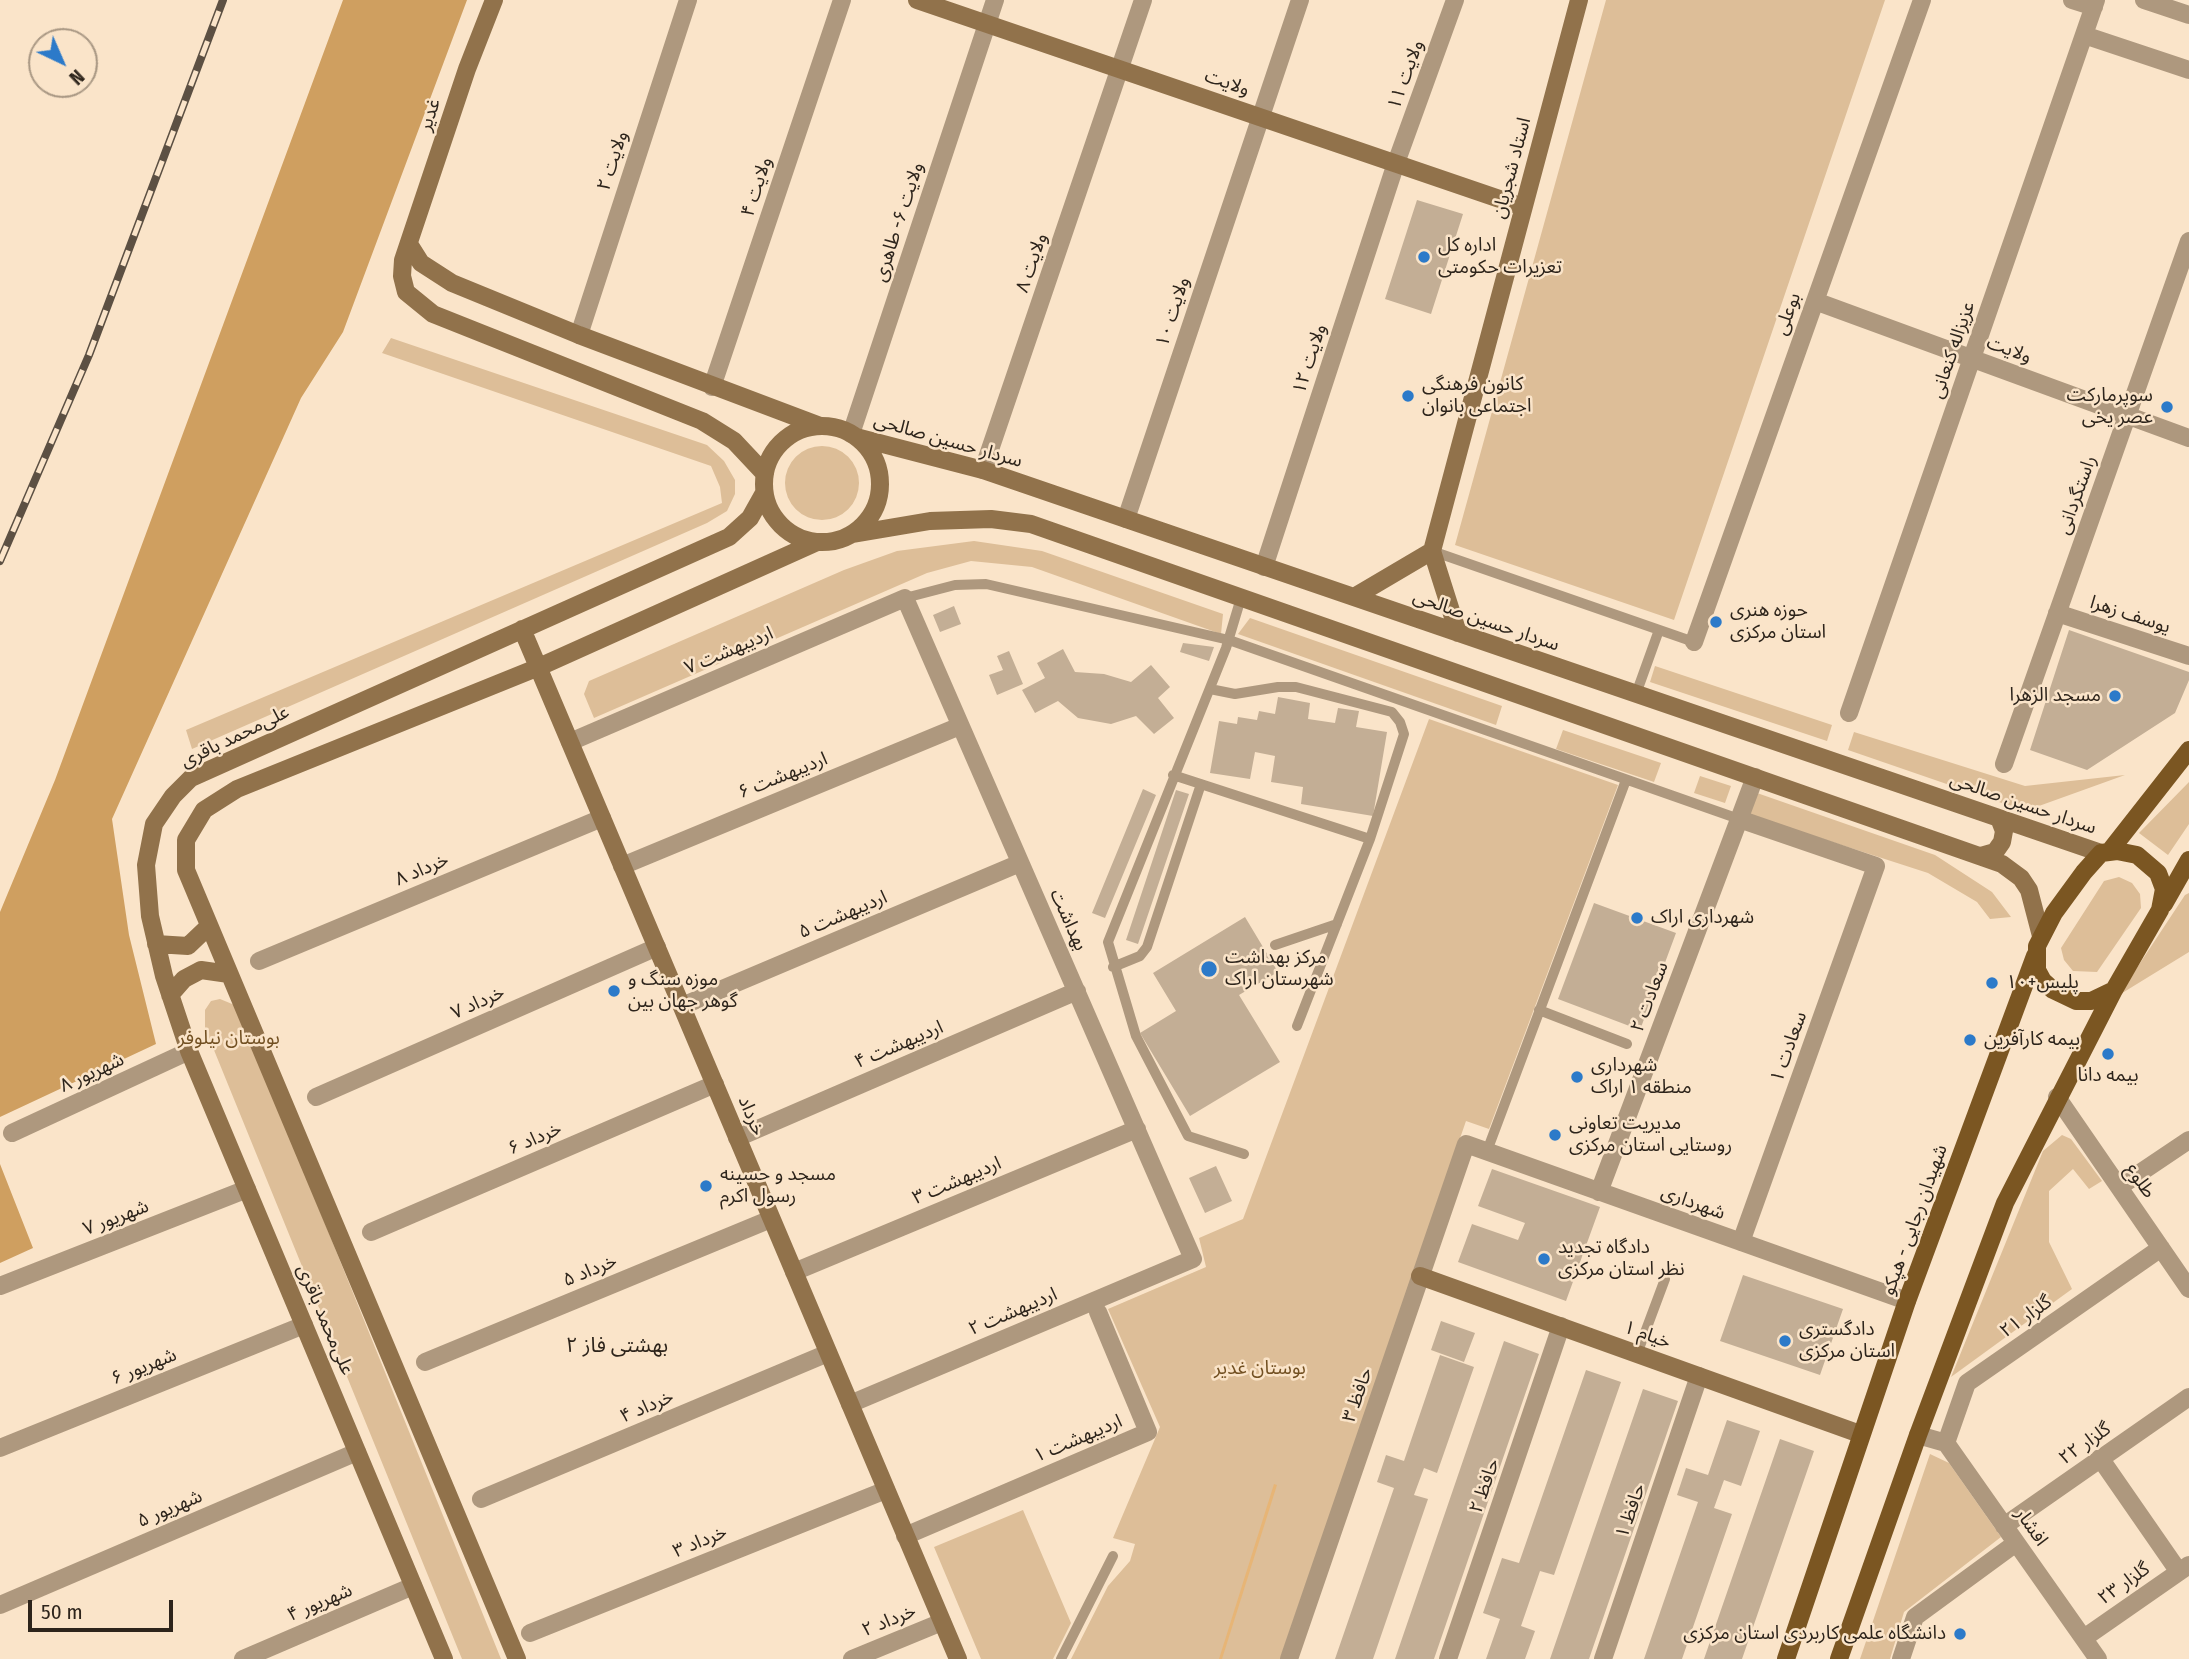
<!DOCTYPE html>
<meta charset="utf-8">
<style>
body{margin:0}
#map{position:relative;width:2189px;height:1659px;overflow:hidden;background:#fae4c9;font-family:"Fira Sans Condensed",sans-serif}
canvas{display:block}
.north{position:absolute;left:28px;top:28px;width:70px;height:70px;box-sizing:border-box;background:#fae4c9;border:2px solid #a89783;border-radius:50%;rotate:136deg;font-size:19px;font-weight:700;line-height:28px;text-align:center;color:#2d241b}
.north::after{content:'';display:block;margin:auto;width:24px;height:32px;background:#2c7ac9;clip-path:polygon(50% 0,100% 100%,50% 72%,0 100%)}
.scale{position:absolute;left:28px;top:1600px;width:145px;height:32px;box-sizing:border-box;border:4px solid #2d241b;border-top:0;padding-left:9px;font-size:21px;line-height:24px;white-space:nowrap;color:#2d241b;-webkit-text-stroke:5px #fae4c9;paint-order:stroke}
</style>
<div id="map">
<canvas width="2189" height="1659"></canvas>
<div class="north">N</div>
<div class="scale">50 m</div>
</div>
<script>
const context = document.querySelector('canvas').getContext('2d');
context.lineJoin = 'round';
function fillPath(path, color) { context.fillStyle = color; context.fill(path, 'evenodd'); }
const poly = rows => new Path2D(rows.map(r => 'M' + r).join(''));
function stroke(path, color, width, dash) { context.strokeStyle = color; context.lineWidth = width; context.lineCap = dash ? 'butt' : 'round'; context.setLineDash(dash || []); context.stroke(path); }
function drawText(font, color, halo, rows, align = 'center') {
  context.font = font + ' "Fira Sans Condensed","Noto Sans Arabic",sans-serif'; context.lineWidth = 5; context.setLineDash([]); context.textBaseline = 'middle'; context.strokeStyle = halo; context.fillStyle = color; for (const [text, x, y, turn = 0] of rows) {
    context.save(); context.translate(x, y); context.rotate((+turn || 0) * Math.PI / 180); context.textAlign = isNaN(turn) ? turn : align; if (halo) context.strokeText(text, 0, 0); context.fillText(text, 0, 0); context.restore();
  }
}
fillPath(poly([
 [1606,0,1885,0,1674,620,1455,545],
 [391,338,707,445,724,461,735,480,735,494,727,511,707,523,192,749,186,730,722,503,720,487,711,466,382,353],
 '785 483a37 37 0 1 1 74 0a37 37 0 1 1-74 0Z',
 [974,541,1042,551,1223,614,1221,634,1032,567,971,561,927,573,594,718,584,694,589,681,844,570,897,551],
 [1250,618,1502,706,1496,725,1238,634],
 [1655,666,1832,725,1827,741,1650,682],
 [1429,719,1618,785,1489,1129,1466,1121,1280,1659,1071,1659,1108,1586,1130,1561,1135,1544,1113,1538,1160,1427,1108,1309,1206,1267,1199,1238,1243,1219],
 [1563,730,1661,763,1654,782,1556,749],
 [1854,732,2025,786,2125,775,2025,811,1848,750],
 [1700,776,1731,786,1725,803,1694,793],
 [2189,782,2189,824,2168,855,2139,833],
 [1757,793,1935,855,1992,892,2011,917,1990,919,1977,902,1928,873,1749,815],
 [2119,877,2132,883,2140,894,2141,908,2097,972,2073,971,2064,960,2061,948,2104,881],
 [2189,893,2189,952,2119,995,2185,895],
 [220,999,237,1006,501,1659,462,1659,205,1028,205,1010,211,1001],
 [2062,1135,2071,1139,2102,1181,2089,1189,2073,1169,2049,1191,2049,1242,2072,1289,1951,1377,2043,1151],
 [1930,1454,1949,1463,2001,1537,1904,1612,1890,1659,1860,1659],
 [1023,1510,1071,1623,1053,1659,981,1659,934,1547]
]), '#ddbe98');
fillPath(poly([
 [343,0,467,0,343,332,301,398,112,819,129,935,156,1044,0,1117,0,912,55,780],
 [0,1164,33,1248,0,1263]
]), '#cf9f60');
fillPath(poly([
 [1274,1484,1277,1485,1222,1659,1219,1659]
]), '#e7b576');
fillPath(poly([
 [1417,200,1463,214,1431,314,1385,299],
 [954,606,961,624,940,632,933,615],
 [2069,630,2189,672,2189,680,2175,713,2087,770,2030,750],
 [1183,643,1214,647,1209,661,1180,652],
 [1063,649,1075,672,1104,674,1131,682,1151,665,1170,687,1158,698,1174,718,1154,734,1136,716,1111,724,1078,718,1058,701,1035,713,1022,690,1045,678,1037,663],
 [1009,651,1023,684,997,695,989,675,1003,670,997,656],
 [1278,697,1310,703,1308,719,1335,723,1338,708,1359,711,1356,727,1387,732,1373,816,1301,804,1303,787,1271,782,1275,756,1255,752,1250,779,1210,773,1219,721,1237,724,1238,717,1257,720,1259,711,1275,714],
 [1143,789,1156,795,1105,918,1092,913],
 [1176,790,1189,794,1138,944,1126,940],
 [1594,903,1676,933,1640,1030,1558,999],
 [1245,917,1278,972,1239,995,1280,1062,1190,1116,1140,1033,1176,1011,1153,973],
 [1216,1166,1232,1201,1205,1213,1189,1178],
 [1492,1169,1600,1207,1566,1301,1458,1262,1472,1224,1518,1240,1525,1223,1478,1206],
 [1743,1275,1843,1309,1820,1375,1720,1341],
 [1441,1321,1475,1333,1464,1362,1431,1350],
 [1504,1341,1539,1354,1482,1519,1434,1659,1395,1659],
 [1440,1355,1474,1367,1437,1473,1424,1468,1414,1495,1428,1499,1373,1659,1335,1659,1394,1488,1377,1482,1386,1455,1404,1461],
 [1586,1370,1621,1382,1554,1575,1540,1571,1521,1626,1535,1631,1525,1659,1486,1659,1500,1619,1483,1613,1502,1558,1519,1563],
 [1643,1389,1678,1401,1589,1659,1550,1659],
 [1727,1420,1760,1431,1741,1486,1724,1480,1714,1508,1732,1514,1682,1659,1644,1659,1698,1502,1677,1495,1686,1468,1708,1475],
 [1780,1439,1814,1451,1742,1659,1704,1659]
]), '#c3ae95');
stroke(poly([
 [1432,551,1694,642],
 [905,598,955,585,986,584,1229,640,1739,819],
 [1241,598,1226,648,1108,942,1136,1036,1188,1136,1244,1154],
 [1210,689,1235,694,1278,687,1296,687,1392,712,1400,722,1404,734,1370,839,1297,1026],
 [1636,694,1659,630],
 [1173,775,1370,839],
 [1275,945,1337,924],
 [1113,967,1140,956,1147,947,1201,784],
 [1539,1010,1627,1044],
 [1487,1151,1626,780],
 [1637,1354,1665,1279],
 [1061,1659,1113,1556]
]), '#ae987e', 10);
stroke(poly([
 [2072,0,2094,7],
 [2144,0,2189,15],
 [2084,35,2189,70],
 [1815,301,2189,438],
 [579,335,688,0],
 [712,387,842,0],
 [851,434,995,0],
 [983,470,1143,0],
 [1126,519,1300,0],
 [1264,567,1396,163,1455,0],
 [2057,613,2189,656],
 [1694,642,1922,0],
 [1849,713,2096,0],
 [570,742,905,598,1193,1259,850,1404],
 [2004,764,2189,241],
 [1739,819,1876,866,1741,1242],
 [622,866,960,726],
 [259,961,602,818],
 [682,1006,1020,863],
 [316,1097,657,947],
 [2057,1097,2189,1289],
 [12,1133,189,1051],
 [737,1138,1077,991],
 [2119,1187,2189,1140],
 [1599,1192,1755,777],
 [371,1232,715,1084],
 [794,1272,1137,1129],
 [0,1286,247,1189],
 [425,1362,771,1219],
 [1918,1435,1946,1443,2098,1659],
 [1946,1443,1967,1383,2161,1248],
 [0,1448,304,1325],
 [2100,1458,2179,1572],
 [481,1499,828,1353],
 [2004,1526,2189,1397],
 [905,1536,1148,1432,1098,1312],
 [0,1605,357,1452],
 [530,1633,886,1490],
 [2084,1638,2189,1565],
 [243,1659,413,1586],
 [852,1659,942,1622],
 [1289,1659,1466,1144,1907,1301],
 [1448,1659,1561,1326],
 [1603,1659,1699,1376],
 [1901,1659,1915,1617,2016,1543]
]), '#ae987e', 18);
stroke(poly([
 [494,0,467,69,403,260,402,276,406,292,433,314,702,421,734,441,765,474],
 [917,0,1523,207],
 [409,244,421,263,452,283,579,335,820,426],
 '764 484a58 58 0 1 1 116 0a58 58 0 1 1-116 0Z',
 [856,437,983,470,2101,853],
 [853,534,930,521,991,519,1031,524,2002,864,2021,878,2029,890,2041,936],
 [1432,551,1579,0],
 [1432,551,1458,633],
 [1354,597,1432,551],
 [522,629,958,1659],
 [1981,856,1995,852,2002,842,2004,831,1999,818],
 [156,944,188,946,209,926],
 [170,995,184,979,201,970,229,974],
 [1420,1276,1860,1434],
 [444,1659,189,1051,164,976,150,916,146,865,154,824,173,796,191,778,729,537,750,518,764,493],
 [517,1659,186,870,186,840,204,810,237,789,539,667,817,542]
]), '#91724b', 18);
stroke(poly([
 [2117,851,2137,855,2158,873,2164,889,2160,910,2114,990,2091,1001,2076,1001,2053,990,2043,981,2037,970,2037,946,2054,913,2084,872,2101,853,2117,851],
 [2109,852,2189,750],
 [2164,904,2189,860],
 [1786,1659,1907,1301,2035,956],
 [1839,1659,1918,1435,2005,1203,2114,990]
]), '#7b5622', 18);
const rail = poly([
 [0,561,89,355,223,0]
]);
stroke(rail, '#5c5043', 8);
stroke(rail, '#fae4c9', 5, [16]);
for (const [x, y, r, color] of [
 [1424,257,7,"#2c7ac9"],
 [1408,396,7,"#2c7ac9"],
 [2167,407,7,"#2c7ac9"],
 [1716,622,7,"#2c7ac9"],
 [2115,696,7,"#2c7ac9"],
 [1637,918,7,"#2c7ac9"],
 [1209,969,9,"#2c7ac9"],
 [1992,983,7,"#2c7ac9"],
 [614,991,7,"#2c7ac9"],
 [1970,1040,7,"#2c7ac9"],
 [2108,1054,7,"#2c7ac9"],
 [1577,1077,7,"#2c7ac9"],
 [1555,1135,7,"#2c7ac9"],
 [706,1186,7,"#2c7ac9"],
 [1544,1259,7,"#2c7ac9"],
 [1785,1341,7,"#2c7ac9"],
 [1960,1634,7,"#2c7ac9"]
]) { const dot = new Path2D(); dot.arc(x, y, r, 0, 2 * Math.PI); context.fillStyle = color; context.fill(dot); stroke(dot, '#fae4c9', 2.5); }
drawText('19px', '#2d241b', '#fae4c9', [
 ["ولایت ۱۱",1406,75,-70],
 ["ولایت",1227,83,19],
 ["غدیر",430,115,-72],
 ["ولایت ۲",613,161,-72],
 ["استاد شجریان",1512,168,-75],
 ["ولایت ۴",757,187,-72],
 ["ولایت ۶- طاهری",899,222,-72],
 ["ولایت ۸",1032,263,-71],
 ["ولایت ۱۰",1173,312,-72],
 ["بوعلی",1788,314,-70],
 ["عزیزاله کنعانی",1953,350,-71],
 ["ولایت",2009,350,20],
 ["ولایت ۱۲",1310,359,-72],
 ["سردار حسین صالحی",948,441,16],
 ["راستگردانی",2077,495,-70],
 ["یوسف زهرا",2130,615,18],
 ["سردار حسین صالحی",1486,621,19],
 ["اردیبهشت ۷",729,651,-23],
 ["علی‌محمد باقری",235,737,-26],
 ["اردیبهشت ۶",783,776,-22],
 ["سردار حسین صالحی",2023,804,19],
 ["خرداد ۸",422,870,-23],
 ["اردیبهشت ۵",843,915,-23],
 ["بهداشت",1068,920,66],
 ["سعادت ۲",1650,997,-69],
 ["خرداد ۷",478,1003,-24],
 ["اردیبهشت ۴",899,1045,-23],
 ["سعادت ۱",1789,1047,-70],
 ["شهریور ۸",92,1073,-25],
 ["خرداد",751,1116,67],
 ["خرداد ۶",535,1139,-23],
 ["اردیبهشت ۳",957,1181,-23],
 ["طلوع",2140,1181,55],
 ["شهرداری",1693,1203,20],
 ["شهریور ۷",116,1218,-21],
 ["شهیدان رجایی - هپکو",1915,1220,-70],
 ["خرداد ۵",590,1271,-22],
 ["اردیبهشت ۲",1013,1312,-23],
 ["گلزار ۲۱",2026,1317,-35],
 ["علی‌محمد باقری",325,1320,67],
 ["خیام ۱",1647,1335,20],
 ["شهریور ۶",144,1367,-22],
 ["حافظ ۳",1358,1395,-71],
 ["خرداد ۴",647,1407,-23],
 ["اردیبهشت ۱",1078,1439,-23],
 ["گلزار ۲۲",2085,1444,-35],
 ["حافظ ۲",1485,1486,-71],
 ["شهریور ۵",170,1509,-23],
 ["حافظ ۱",1631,1511,-71],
 ["افشار",2031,1527,55],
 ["خرداد ۳",700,1542,-22],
 ["گلزار ۲۳",2124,1584,-35],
 ["شهریور ۴",320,1603,-23],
 ["خرداد ۲",889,1621,-22]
]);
drawText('19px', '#2d241b', '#fae4c9', [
 ["اداره کل",1438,246],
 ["تعزیرات حکومتی",1438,268],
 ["کانون فرهنگی",1422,385],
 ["اجتماعی بانوان",1422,407],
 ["سوپرمارکت",2153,396,"right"],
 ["عصر یخی",2153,418,"right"],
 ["حوزه هنری",1730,611],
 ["استان مرکزی",1730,633],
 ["مسجد الزهرا",2101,696,"right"],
 ["شهرداری اراک",1651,918],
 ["مرکز بهداشت",1225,958],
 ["شهرستان اراک",1225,980],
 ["موزه سنگ و",628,980],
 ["گوهر جهان بین",628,1002],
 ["پلیس+۱۰",2006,983],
 ["بیمه کارآفرین",1984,1040],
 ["شهرداری",1591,1066],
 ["منطقه ۱ اراک",1591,1088],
 ["بیمه دانا",2108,1076,"center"],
 ["مدیریت تعاونی",1569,1124],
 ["روستایی استان مرکزی",1569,1146],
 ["مسجد و حسینه",720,1175],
 ["رسول اکرم",720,1197],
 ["دادگاه تجدید",1558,1248],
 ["نظر استان مرکزی",1558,1270],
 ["دادگستری",1799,1330],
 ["استان مرکزی",1799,1352],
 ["دانشگاه علمی کاربردی استان مرکزی",1946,1634,"right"]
], 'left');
drawText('19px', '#725022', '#fae4c9', [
 ["بوستان نیلوفر",229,1039],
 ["بوستان غدیر",1260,1369]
]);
drawText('21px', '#2d241b', '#fae4c9', [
 ["بهشتی فاز ۲",617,1346]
]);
</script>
